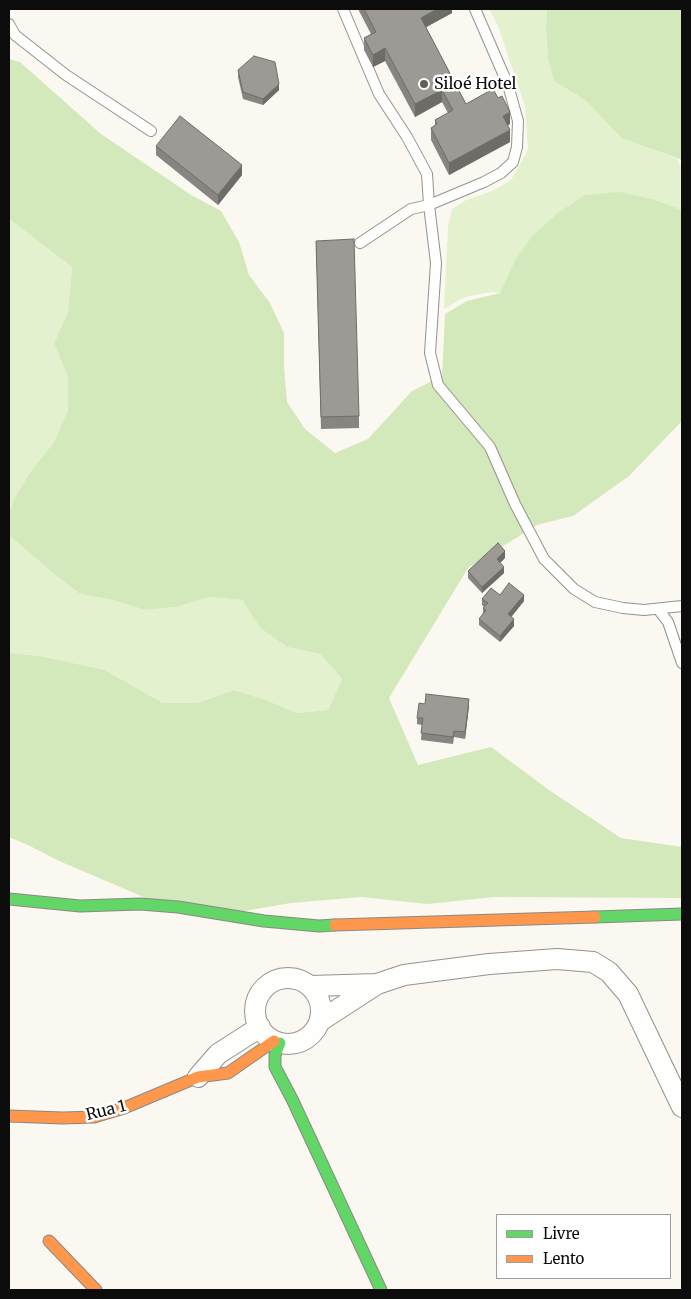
<!DOCTYPE html>
<meta charset="utf-8">
<style>
body{margin:0}
#map{position:relative;width:691px;height:1299px;overflow:hidden;background:#faf8f0;font-family:Merriweather,serif}
canvas{display:block}
.frame{position:absolute;inset:0;border:10px solid #0c0c0c;pointer-events:none}
.legend{position:absolute;left:496px;top:1214px;width:175px;height:65px;box-sizing:border-box;background:#fff;border:1px solid #9e9e9e;margin:0;padding:6px 9px;list-style:none;font-size:15px;color:#0c0c0c}
.legend li{display:flex;align-items:center;gap:10px;height:25px}
.legend b{width:25px;border:1px solid #9e9e9e}
</style>
<div id="map">
<canvas width="691" height="1299"></canvas>
<div class="frame"></div>
<ul class="legend">
<li><b style="height:6px;background:#63d668"></b>Livre</li>
<li><b style="height:6px;background:#ff974d"></b>Lento</li>
</ul>
</div>
<script>
const context = document.querySelector('canvas').getContext('2d');
context.lineJoin = 'round';
function fillPath(path, color) { context.fillStyle = color; context.fill(path, 'evenodd'); }
const poly = rows => new Path2D(rows.map(r => 'M' + r).join(''));
function stroke(path, color, width, dash) { context.strokeStyle = color; context.lineWidth = width; context.lineCap = dash ? 'butt' : 'round'; context.setLineDash(dash || []); context.stroke(path); }
function drawText(font, color, halo, rows, align = 'center') {
  context.font = font + ' Merriweather,serif'; context.lineWidth = 5; context.setLineDash([]); context.textBaseline = 'middle'; context.strokeStyle = halo; context.fillStyle = color; for (const [text, x, y, turn = 0] of rows) {
    context.save(); context.translate(x, y); context.rotate((+turn || 0) * Math.PI / 180); context.textAlign = isNaN(turn) ? turn : align; if (halo) context.strokeText(text, 0, 0); context.fillText(text, 0, 0); context.restore();
  }
}
fillPath(poly([
 [489,9,547,9,546,29,548,60,554,81,585,100,622,137,677,159,682,169,682,210,656,200,514,262,500,293,492,292,465,297,444,309,448,227,452,209,466,200,492,191,511,180,528,150,525,106,498,26],
 [9,219,72,267,68,312,54,343,68,377,68,410,54,442,31,471,9,513],
 [9,535,54,574,80,594,113,600,145,610,176,607,209,597,242,600,260,628,287,647,320,654,342,679,328,710,297,713,266,700,234,690,197,703,163,703,105,670,40,656,9,653]
]), '#e4f1ce');
fillPath(poly([
 [547,9,682,9,682,160,622,138,585,100,554,81,548,60,546,29],
 [9,59,20,62,101,134,191,195,221,211,239,242,249,275,270,303,284,333,284,367,287,402,305,429,335,453,368,439,412,391,442,376,445,314,467,301,500,293,514,262,533,235,558,213,585,195,620,192,656,200,682,210,682,421,629,476,573,516,537,525,468,568,389,698,418,765,491,747,549,790,621,838,682,847,682,898,494,897,428,904,361,897,291,903,221,915,153,901,59,861,28,845,9,837,9,653,40,656,105,670,163,703,197,703,234,690,266,700,297,713,328,710,342,679,320,654,287,647,260,628,242,600,209,597,176,607,145,610,113,600,80,594,54,574,9,535,9,513,15,498,31,471,54,442,68,410,68,377,54,343,68,312,72,267,9,219]
]), '#d4e9bb');
const lane = poly([
 [343,9,379,94,407,137,427,174,429,205,436,263,430,353,438,385,490,447,515,504,544,559,574,589,595,602,623,608,644,610,682,606],
 [9,24,15,35,66,75,151,131],
 [360,243,411,209,429,205,484,182,501,173,513,162,517,147,518,121,508,85,475,9],
 [658,609,668,622,682,663]
]);
const street = poly([
 '255 1011a33 33 0 1 1 66 0a33 33 0 1 1-66 0Z',
 [311,986,377,984,404,975,489,964,557,959,593,962,609,972,628,994,682,1107],
 [320,1021,377,984],
 [198,1077,218,1054,260,1027]
]);
const fast = poly([
 [9,899,80,906,140,904,178,907,264,921,319,926,335,925],
 [595,917,682,914],
 [280,1043,275,1055,275,1067,292,1099,381,1290]
]);
const slow = poly([
 [335,925,595,917],
 [9,1116,63,1118,94,1117,124,1108,198,1077,228,1073,274,1041],
 [49,1241,96,1290]
]);
stroke(lane, '#93928f', 12);
stroke(street, '#93928f', 22);
stroke(fast, '#8a8985', 13);
stroke(slow, '#8a8985', 13);
stroke(lane, '#fefefd', 10);
stroke(street, '#fefefd', 20);
stroke(fast, '#63d668', 11);
stroke(slow, '#ff974d', 11);
fillPath(poly([
 [358,9,452,9,452,13,426,27,466,104,510,124,508,125,510,142,449,175,431,140,431,128,435,125,435,120,448,113,442,102,415,117,385,61,373,67,364,50,364,38,371,34],
 [238,70,279,90,263,105,243,99,238,77],
 [156,146,242,175,218,205,156,155],
 [316,241,359,416,359,428,321,429],
 [505,558,500,563,504,573,482,593,468,578,468,571],
 [500,595,524,601,511,617,514,626,500,642,479,625,479,619,483,614,483,608,484,607,482,605,482,599],
 [425,704,469,706,465,739,454,737,453,744,421,740,422,725,417,724,417,718]
]), '#878481');
fillPath(poly([
 [437,9,452,9,452,13,421,30,421,18],
 [385,48,385,61,373,67,373,55],
 [279,84,279,90,263,105,263,99],
 [442,90,442,102,415,117,415,104],
 [510,112,510,124,503,128,503,116],
 [510,130,510,142,449,175,449,163],
 [242,165,242,175,218,205,218,195],
 [505,551,505,558,497,566,497,559],
 [504,567,504,573,482,593,482,587],
 [524,595,524,601,508,621,508,614],
 [514,619,514,626,500,642,500,636],
 [469,699,469,706,465,739,465,732]
]), '#6e6c69');
const building = poly([
 [364,9,437,9,421,18,466,104,493,89,498,98,502,96,510,112,503,116,510,130,449,163,431,128,437,124,435,120,453,110,442,90,415,104,385,48,373,55,364,38,376,32,364,9],
 [254,56,275,62,279,84,263,99,243,92,238,70,254,56],
 [180,116,242,165,218,195,156,146,180,116],
 [354,239,359,416,321,417,316,241,354,239],
 [498,543,505,551,497,559,504,567,482,587,468,571,498,543],
 [509,583,524,595,508,614,514,619,500,636,479,619,486,610,483,608,488,603,482,599,491,588,500,595,509,583],
 [426,694,469,699,465,732,454,731,453,737,421,733,423,718,417,718,419,703,425,704,426,694]
]);
fillPath(building, '#9d9a96');
stroke(building, '#6e6c69', 1);
for (const [x, y, r, color] of [
 [424,84,5,"#5f5f5c"]
]) { const dot = new Path2D(); dot.arc(x, y, r, 0, 2 * Math.PI); context.fillStyle = color; context.fill(dot); stroke(dot, '#fff', 2); }
drawText('16px', '#0c0c0c', '#fff', [
 ["Siloé Hotel",434,84]
], 'left');
drawText('16px', '#0c0c0c', '#fff', [
 ["Rua 1",106,1111,-14]
]);
</script>
